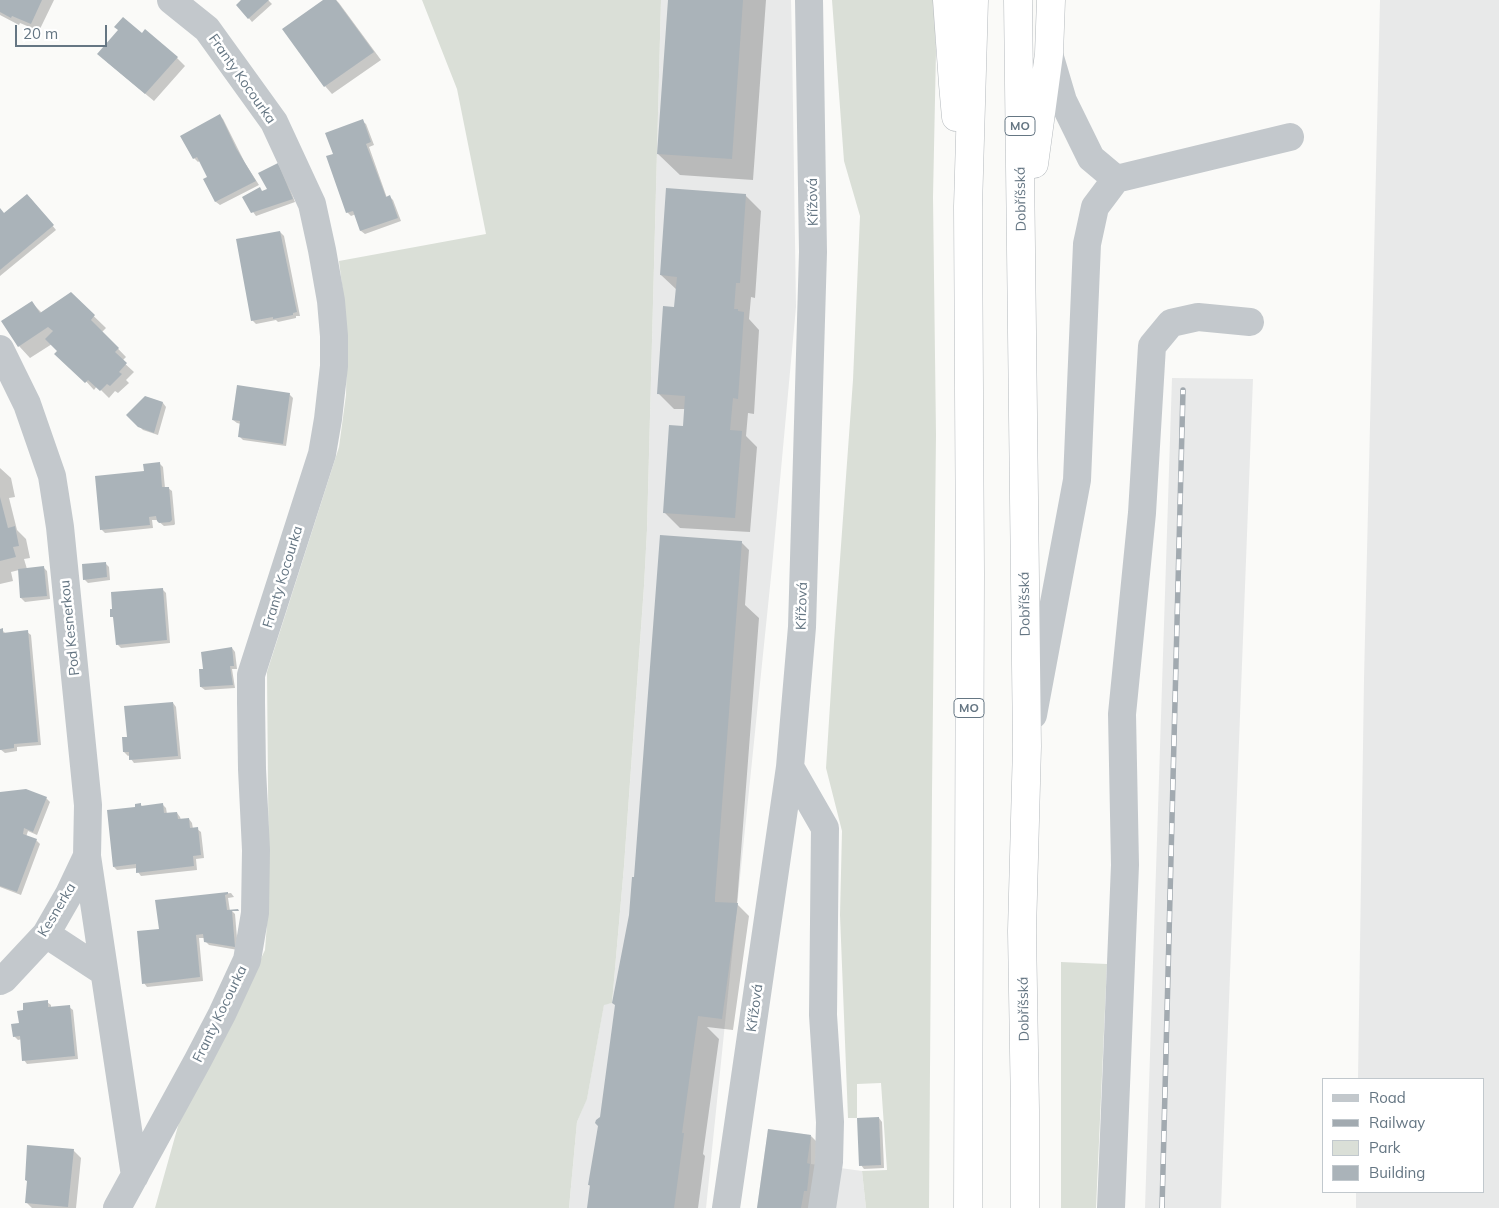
<!DOCTYPE html>
<meta charset="utf-8">
<style>
body{margin:0}
#map{position:relative;width:1499px;height:1208px;overflow:hidden;background:#fafaf8;font-family:Mulish,sans-serif}
canvas{display:block}
.legend{position:absolute;left:1322px;top:1078px;width:162px;height:115px;box-sizing:border-box;background:#fff;border:1px solid #c1c8cd;margin:0;padding:6px 9px;list-style:none;font-size:15px;color:#657683}
.legend li{display:flex;align-items:center;gap:10px;height:25px}
.legend b{width:25px;border:1px solid #c1c8cd}
.scale{position:absolute;left:15px;top:25px;width:92px;height:22px;box-sizing:border-box;border:2px solid #657683;border-top:0;padding-left:6px;font-size:15px;line-height:18px;white-space:nowrap;color:#657683;-webkit-text-stroke:4px #fff;paint-order:stroke}
</style>
<div id="map">
<canvas width="1499" height="1208"></canvas>
<ul class="legend">
<li><b style="height:6px;background:#c3c8cc"></b>Road</li>
<li><b style="height:6px;background:#a2aab0"></b>Railway</li>
<li><b style="height:14px;background:#dadfd7"></b>Park</li>
<li><b style="height:14px;background:#aab3b9"></b>Building</li>
</ul>
<div class="scale">20 m</div>
</div>
<script>
const context = document.querySelector('canvas').getContext('2d');
context.lineJoin = 'round';
function fillPath(path, color) { context.fillStyle = color; context.fill(path, 'evenodd'); }
const poly = rows => new Path2D(rows.map(r => 'M' + r).join(''));
function stroke(path, color, width, dash) { context.strokeStyle = color; context.lineWidth = width; context.lineCap = dash ? 'butt' : 'round'; context.setLineDash(dash || []); context.stroke(path); }
function drawText(font, color, halo, rows, align = 'center') {
  context.font = font + ' Mulish,sans-serif'; context.lineWidth = 5; context.setLineDash([]); context.textBaseline = 'middle'; context.strokeStyle = halo; context.fillStyle = color; for (const [text, x, y, turn = 0] of rows) {
    context.save(); context.translate(x, y); context.rotate((+turn || 0) * Math.PI / 180); context.textAlign = isNaN(turn) ? turn : align; if (halo) context.strokeText(text, 0, 0); context.fillText(text, 0, 0); context.restore();
  }
}
fillPath(poly([
 [661,0,791,0,792,41,796,307,772,567,706,1208,569,1208,577,1122,587,1098,604,1004,612,1003,624,866,644,586,647,530],
 [1380,0,1499,0,1499,1208,1356,1208,1356,1192,1483,1192,1483,1079,1358,1079,1364,679],
 [1172,378,1253,379,1221,1208,1145,1208],
 [768,1129,811,1135,811,1164,862,1171,866,1208,757,1208]
]), '#e8e9e9');
fillPath(poly([
 [422,0,661,0,647,530,644,586,624,866,612,1003,604,1005,587,1099,577,1122,569,1208,155,1208,187,1094,244,995,265,950,269,897,267,672,339,447,346,395,347,345,345,309,339,261,486,234,457,89],
 [832,0,934,0,936,51,933,197,936,435,932,792,929,1208,866,1208,862,1171,887,1170,881,1083,857,1084,857,1118,848,1118,840,915,842,831,826,768,834,642,853,380,860,216,844,161],
 [1061,962,1107,964,1096,1208,1061,1208]
]), '#dadfd7');
fillPath(poly([
 [0,0,54,0,39,31,20,23,19,25,0,15],
 [243,0,268,0,272,4,252,22,238,5],
 [325,0,336,0,339,3,381,60,332,94,325,86],
 [669,0,766,0,753,180,680,175,658,154],
 [142,35,177,58,185,66,154,101,107,62],
 [220,116,223,119,245,163,259,185,220,205,216,202,204,180,209,177,201,160,198,162,194,158],
 [362,121,366,124,374,145,369,147,387,198,390,197,393,200,401,221,365,234,361,231,356,214,351,216,347,212,335,154],
 [278,165,282,168,295,202,256,216,243,198,268,190],
 [745,195,761,211,755,298,751,297,749,319,759,330,754,414,748,413,746,436,757,447,750,532,680,528,664,512,684,428,685,409,674,409,658,393,676,308,677,290,661,275],
 [31,199,56,230,0,276,0,210,4,214],
 [280,232,284,236,300,316,296,316,296,318,278,322,276,320,256,324,252,320],
 [71,294,106,328,102,332,126,357,122,361,134,372,126,380,129,383,118,393,115,391,109,398,97,386,94,390,52,344,30,358,19,346,32,303,42,313],
 [289,394,293,398,286,446,243,440,239,436,241,424,237,423,233,420],
 [146,397,163,403,166,407,158,435,143,430,128,415],
 [159,463,163,467,165,488,168,488,172,491,175,524,174,525,164,526,157,520,152,520,153,528,105,533,101,529,145,473],
 [0,468,11,478,15,497,9,498,17,530,26,539,30,558,24,559,27,569,44,568,47,571,50,599,25,602,21,598,19,570,11,572,13,581,0,584],
 [741,542,749,550,745,605,759,618,737,904,749,916,733,1030,707,1027,719,1039,703,1154,705,1156,698,1208,588,1208,591,1187,589,1185,601,1118,635,878],
 [105,563,109,567,110,580,88,583,84,579],
 [162,589,166,593,170,643,121,648,117,644,115,619,112,616],
 [0,630,2,630,6,634,27,632,31,635,41,745,17,747,17,751,5,753,0,749],
 [232,648,235,652,237,669,232,669,235,688,205,690,201,687,204,670],
 [173,703,176,707,181,759,134,763,131,759,130,755,128,756,124,752,129,738],
 [0,793,46,798,50,802,37,835,28,831,26,837,36,840,40,844,21,895,0,887],
 [140,804,143,807,163,805,166,808,167,814,177,813,180,817,181,820,189,819,192,823,193,829,197,829,201,832,204,858,196,859,197,870,141,876,138,872,137,868,117,870,114,867,136,808],
 [231,893,234,897,228,898,230,911,232,911,235,914,238,950,209,945,205,941,204,938,199,938,203,981,147,987,144,983,160,930,157,901],
 [47,1002,51,1005,51,1008,69,1007,73,1010,78,1059,27,1064,24,1060,22,1039,18,1040,14,1036,20,1024],
 [879,1118,882,1122,884,1168,864,1169,861,1165],
 [811,1136,819,1144,810,1208,758,1208],
 [73,1150,81,1158,76,1208,32,1208,27,1203,29,1183,26,1180]
]), '#0003');
fillPath(poly([
 [0,0,42,0,31,24,12,16,11,18,0,12],
 [241,0,269,0,248,19,236,5],
 [323,0,336,0,374,52,324,87,282,29],
 [668,0,743,0,732,159,657,154],
 [123,17,142,33,145,29,178,57,145,94,97,54,118,30,114,27],
 [220,114,236,148,256,181,215,202,203,179,207,177,197,157,193,159,180,136],
 [363,119,371,142,366,144,386,197,390,195,398,218,360,231,353,211,346,213,326,156,333,154,325,133],
 [278,163,293,199,251,213,242,197,260,187,262,191,267,189,258,173],
 [666,188,746,194,740,283,736,283,734,309,738,309,738,311,744,312,744,314,738,399,733,398,730,430,742,431,735,518,663,513,669,425,683,426,685,396,657,394,663,306,674,307,677,277,660,275],
 [27,194,54,225,0,270,0,208,4,213],
 [280,231,297,312,293,313,293,315,273,319,273,317,251,321,236,239],
 [71,292,95,315,91,320,119,348,115,352,127,363,119,372,122,374,110,386,107,384,100,391,88,380,85,383,54,354,57,351,45,339,53,331,48,327,18,347,1,321,32,301,40,313],
 [237,385,290,393,283,444,238,437,240,421,232,420],
 [145,396,163,402,154,433,138,427,126,415],
 [160,462,162,487,169,487,172,520,170,522,159,523,157,521,156,516,149,517,150,525,100,530,95,476,144,471,143,464],
 [0,497,8,528,15,526,19,546,13,547,16,557,0,561],
 [660,535,742,541,715,897,715,902,738,903,722,1019,698,1016,682,1133,684,1133,674,1208,587,1208,590,1185,588,1185,598,1126,595,1123,596,1120,600,1117,615,1005,612,1003,629,915,632,877,634,877],
 [106,562,107,577,83,580,82,564],
 [44,566,47,596,20,598,18,569],
 [163,588,167,640,116,645,113,617,110,617,110,609,112,609,111,592],
 [3,628,3,633,28,630,38,742,14,744,14,748,0,750,0,629],
 [232,647,234,666,230,666,233,685,200,687,199,669,203,669,201,652],
 [173,702,178,756,129,760,129,752,123,752,122,737,127,737,124,706],
 [26,789,47,797,33,832,24,828,23,834,37,839,17,892,0,886,0,792],
 [141,803,141,806,163,803,164,813,177,812,178,819,189,818,190,828,198,827,201,855,193,856,194,866,136,873,136,864,113,867,107,810,135,807,135,804],
 [228,892,228,894,225,895,227,910,238,909,239,911,232,911,235,947,204,942,203,934,196,935,200,977,142,984,137,931,159,929,155,900],
 [48,1000,48,1007,70,1005,75,1056,22,1061,20,1036,13,1037,11,1024,19,1023,17,1011,23,1010,23,1003],
 [879,1117,881,1165,859,1166,857,1118],
 [768,1129,811,1135,807,1163,810,1164,807,1191,804,1191,801,1208,757,1208],
 [27,1145,74,1149,68,1207,25,1203,27,1181,25,1180]
]), '#aab3b9');
const highway = poly([
 [947,0,953,84,956,117],
 [1018,0,1027,746,1022,931,1025,1110,1025,1208],
 [1034,164,1049,54,1051,0],
 [968,1208,970,574,968,207,974,0]
]);
stroke(highway, '#b4b9bd', 29);
stroke(poly([
 [1116,179,1290,137],
 [0,349,27,404,52,476,60,527,88,805,87,856,135,1176],
 [1033,715,1077,480,1087,244,1095,207,1116,179,1091,158,1063,101,1049,54],
 [790,767,825,828,823,1015,830,1122,829,1162,822,1208],
 [46,934,104,972],
 [0,981,4,979,46,934,69,894,87,856],
 [117,1208,198,1060,222,1014,247,960,255,913,256,850,252,769,251,702,251,675,322,454,328,419,334,366,334,336,331,301,322,250,312,204,274,122,207,29,171,0],
 [726,1208,790,767,802,627,813,252,809,0],
 [1111,1208,1125,865,1122,714,1142,513,1152,346,1171,323,1198,317,1250,322]
]), '#c3c8cc', 28);
stroke(highway, '#fff', 28);
const rail = poly([
 [1162,1208,1183,390]
]);
stroke(rail, '#a2aab0', 5.5);
stroke(rail, '#fff', 4, [11]);
for (const [x, y, w] of [
 [1020,126,30],
 [969,708,30]
]) { const box = new Path2D(); box.roundRect(x - w / 2, y - 9.5, w, 19, 4); context.fillStyle = '#fff'; context.fill(box); stroke(box, '#657683', 1); }
drawText('bold 12px', '#657683', null, [
 ["MO",1020,126],
 ["MO",969,708]
]);
drawText('14px', '#657683', '#fff', [
 ["Franty Kocourka",242,79,55],
 ["Dobříšská",1021,199,-91],
 ["Křížová",813,202,-91],
 ["Franty Kocourka",283,577,-73],
 ["Dobříšská",1025,604,-91],
 ["Křížová",802,606,-88],
 ["Pod Kesnerkou",70,628,-96],
 ["Kesnerka",57,910,-59],
 ["Křížová",755,1008,-82],
 ["Dobříšská",1024,1009,-91],
 ["Franty Kocourka",220,1014,-64]
]);
</script>
